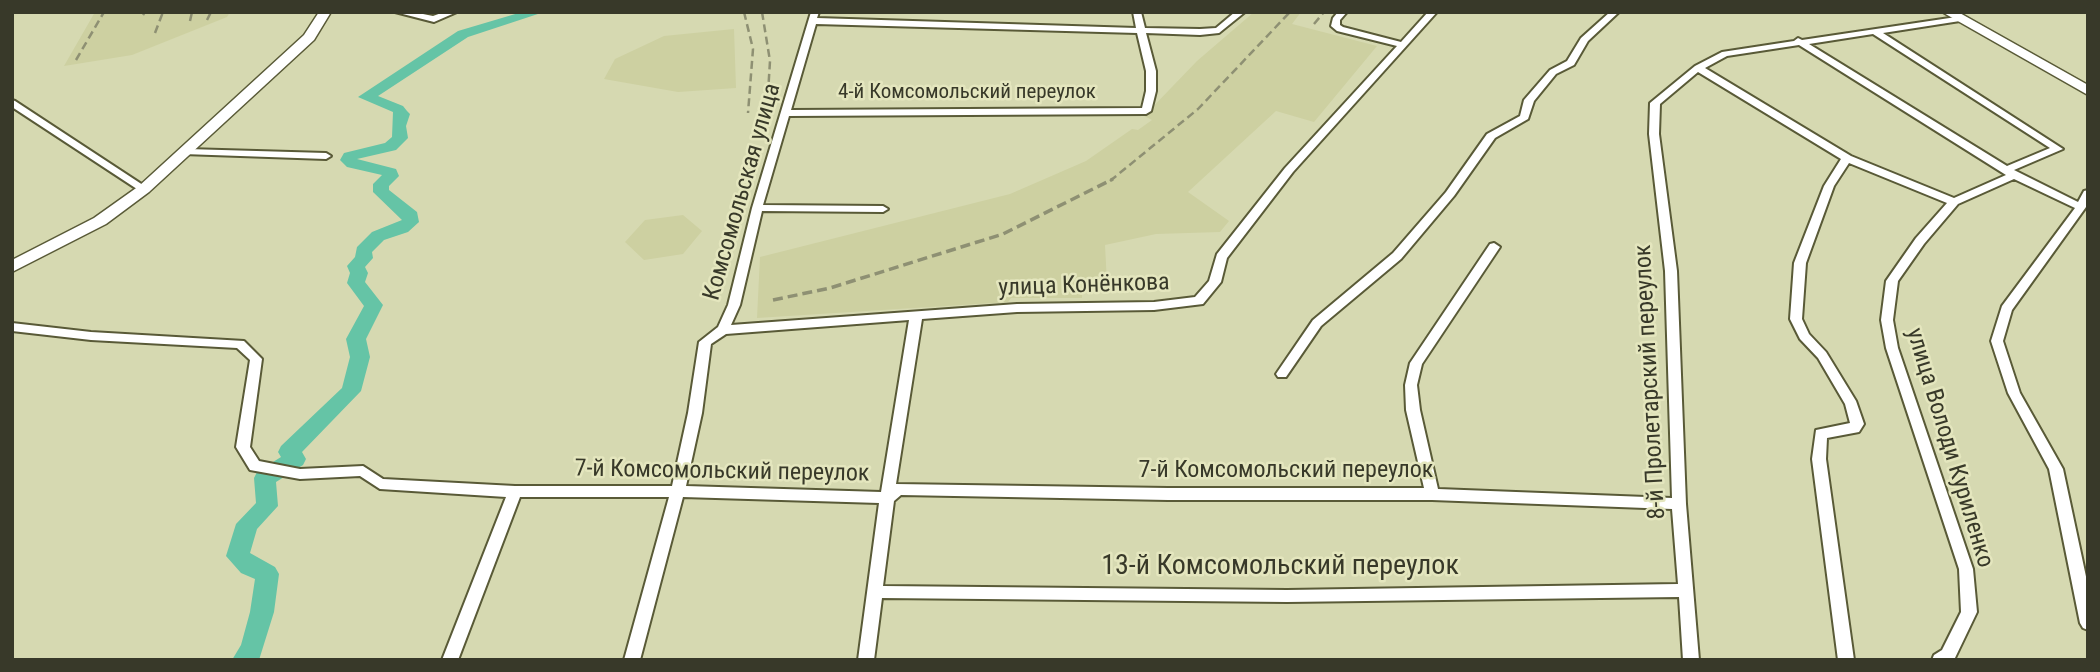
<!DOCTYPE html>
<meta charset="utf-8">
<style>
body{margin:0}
#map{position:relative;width:2100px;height:672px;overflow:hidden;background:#d6d9b1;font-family:"Roboto Condensed",sans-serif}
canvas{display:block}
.frame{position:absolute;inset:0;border:14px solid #383929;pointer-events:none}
</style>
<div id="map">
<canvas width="2100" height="672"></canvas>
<div class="frame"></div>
</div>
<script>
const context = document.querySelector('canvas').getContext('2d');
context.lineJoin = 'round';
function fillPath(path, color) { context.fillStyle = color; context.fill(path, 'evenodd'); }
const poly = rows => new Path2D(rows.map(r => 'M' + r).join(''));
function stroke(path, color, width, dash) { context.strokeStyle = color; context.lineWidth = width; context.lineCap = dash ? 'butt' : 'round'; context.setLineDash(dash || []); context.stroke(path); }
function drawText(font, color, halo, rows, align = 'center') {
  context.font = font + ' "Roboto Condensed",sans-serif'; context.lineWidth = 5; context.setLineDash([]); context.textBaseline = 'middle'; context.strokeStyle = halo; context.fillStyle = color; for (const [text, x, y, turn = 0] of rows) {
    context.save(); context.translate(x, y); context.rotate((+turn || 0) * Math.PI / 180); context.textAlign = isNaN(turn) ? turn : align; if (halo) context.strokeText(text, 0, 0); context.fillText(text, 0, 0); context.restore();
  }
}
fillPath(poly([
 [95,12,230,12,227,17,132,55,64,66],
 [1254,12,1301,12,1292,24,1377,46,1314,122,1276,111,1188,192,1229,221,1220,232,1156,234,1105,245,1107,283,1082,285,1082,298,1011,298,1008,302,757,318,760,257,1010,194,1086,161,1132,129,1138,130,1152,120,1144,116,1197,61],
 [734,29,736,88,678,92,604,79,615,59,664,36],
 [683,215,702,231,683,254,644,260,625,242,645,220]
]), '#cdd0a1');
fillPath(poly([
 [522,12,544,12,468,37,378,96,403,106,407,111,410,114,406,126,408,138,396,150,357,159,396,169,399,176,389,186,389,190,417,212,419,222,408,232,384,240,372,252,373,258,365,267,368,273,365,282,383,305,366,339,370,357,361,391,302,452,306,459,303,465,276,482,278,506,257,529,250,553,275,567,279,574,274,612,259,660,232,660,241,645,250,612,255,579,241,573,226,556,236,524,256,503,254,478,257,472,281,457,278,452,281,446,342,388,350,357,346,339,364,306,347,283,350,273,347,266,355,257,357,247,372,232,402,220,373,192,373,184,382,175,347,167,340,160,344,153,385,143,392,137,393,112,358,97,458,31,522,12]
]), '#65c4a6');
const street = poly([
 [395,12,413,12,433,16,444,12,457,12,434,22,395,12],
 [811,12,819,12,817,18,1136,28,1133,12,1141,12,1145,28,1200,29,1216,28,1235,12,1245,12,1219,33,1200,35,1146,33,1156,71,1156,91,1151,111,1146,114,789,116,763,205,883,206,888,209,883,212,762,211,740,305,731,325,1017,304,1154,302,1195,297,1209,281,1217,254,1285,168,1397,46,1337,31,1331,26,1333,18,1338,12,1347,12,1340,20,1340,25,1343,27,1401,42,1428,12,1437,12,1293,172,1227,258,1221,282,1203,304,1154,310,1017,312,922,319,896,484,1168,488,1424,488,1406,410,1405,385,1410,363,1490,244,1494,243,1500,247,1422,364,1417,385,1420,410,1438,489,1672,498,1665,271,1649,134,1650,103,1695,66,1722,52,1794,41,1798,38,1802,40,1963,16,1963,20,1960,21,1883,33,2063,149,2014,170,2078,202,2084,191,2088,190,2086,207,2012,310,2003,341,2020,393,2063,469,2088,586,2088,630,2083,628,2080,623,2049,469,2008,393,1991,341,2002,306,2075,208,2014,179,1958,204,1924,244,1898,281,1893,320,1898,348,1973,569,1977,612,1954,660,1932,660,1934,655,1942,650,1961,612,1959,569,1886,348,1881,320,1886,281,1916,238,1947,203,1849,163,1834,186,1806,263,1802,319,1809,334,1826,352,1856,401,1864,424,1859,432,1827,438,1826,459,1854,660,1838,660,1812,459,1816,430,1850,423,1845,404,1818,358,1800,339,1790,319,1794,263,1824,186,1841,159,1698,72,1660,104,1659,134,1677,271,1686,504,1699,660,1683,660,1679,597,1287,602,882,598,874,660,858,660,879,503,683,497,640,660,624,660,669,497,520,497,458,660,442,660,506,497,380,489,360,476,300,479,250,470,236,447,250,360,237,348,91,340,12,331,12,323,91,332,244,341,262,359,250,447,259,461,300,469,363,466,383,479,515,486,672,486,688,413,699,342,718,327,728,305,752,208,811,12],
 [816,24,1137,33,1146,71,1146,91,1142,108,791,110,816,24],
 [1873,34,2050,148,2007,166,1809,44,1873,34],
 [1799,45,2006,175,1954,198,1851,156,1705,68,1727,56,1799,45],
 [909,320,881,492,686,486,702,413,711,344,726,334,909,320],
 [901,495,1168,500,1432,500,1672,509,1678,584,1287,590,883,586,894,501,901,495],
 [1610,12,1619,12,1588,41,1574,65,1556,74,1534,101,1528,119,1495,138,1454,196,1401,259,1321,326,1286,377,1278,377,1276,374,1278,371,1313,320,1393,253,1446,192,1487,134,1520,116,1524,100,1550,70,1567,61,1581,38,1610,12],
 [12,100,15,101,149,189,144,192,140,191,12,107,12,100],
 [187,149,326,153,331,156,326,159,183,154,182,152,187,149]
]);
const secondary = poly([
 [319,12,331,12,314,40,149,192,106,224,12,272,12,260,94,218,139,186,304,35,319,12],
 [1942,12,1958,12,2088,85,2088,95,1942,12]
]);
stroke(street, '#595a37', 4);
stroke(secondary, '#595a37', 3);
fillPath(street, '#fff');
fillPath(secondary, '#fff');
stroke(poly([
 [744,12,753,49,748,113],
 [762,12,770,61,768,93],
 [143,15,145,12],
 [207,20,211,12],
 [190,21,192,12],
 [1314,24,1324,12],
 [155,33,163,12],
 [76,60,104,12],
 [1110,181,1198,109,1290,12]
]), '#8e9073', 2.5, [8, 4.5]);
stroke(poly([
 [773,300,830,288,1003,234,1113,179]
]), '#8e9073', 3.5, [10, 5]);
drawText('21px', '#383929', '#e4e6be', [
 ["4-й Комсомольский переулок",967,93]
]);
drawText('24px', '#383929', '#e4e6be', [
 ["Комсомольская улица",743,192,-74],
 ["улица Конёнкова",1084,286,-2],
 ["8-й Пролетарский переулок",1651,382,-93],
 ["улица Володи Куриленко",1949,448,73],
 ["7-й Комсомольский переулок",1286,471],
 ["7-й Комсомольский переулок",722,472,1]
]);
drawText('28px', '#383929', '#e4e6be', [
 ["13-й Комсомольский переулок",1280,567]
]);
</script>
